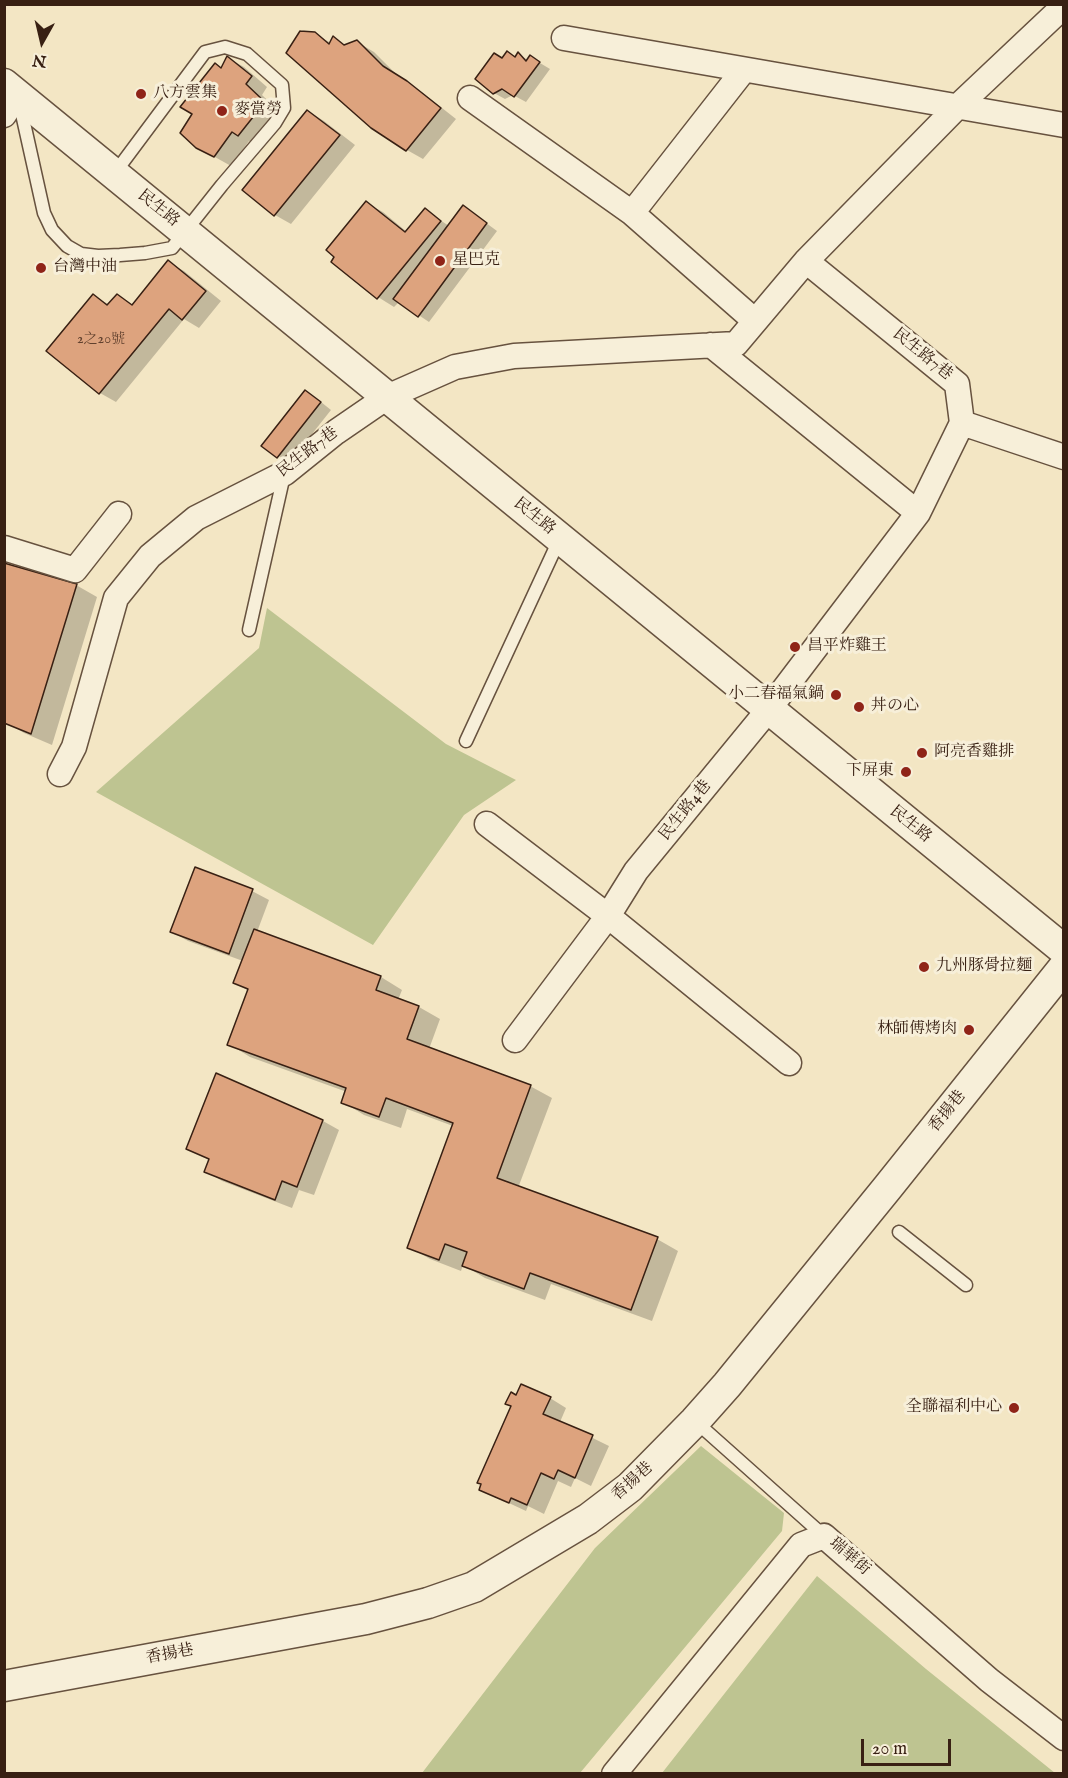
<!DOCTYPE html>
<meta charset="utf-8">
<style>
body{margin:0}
#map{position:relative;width:1068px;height:1778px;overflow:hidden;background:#f3e6c4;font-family:"IM FELL English",serif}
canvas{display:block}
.frame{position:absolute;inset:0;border:6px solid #382013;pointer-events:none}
.north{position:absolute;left:12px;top:12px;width:60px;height:60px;-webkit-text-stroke:4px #f7efd9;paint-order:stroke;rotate:188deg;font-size:16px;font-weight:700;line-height:24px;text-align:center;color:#382013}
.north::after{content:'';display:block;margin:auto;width:21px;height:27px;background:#382013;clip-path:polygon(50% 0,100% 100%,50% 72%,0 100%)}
.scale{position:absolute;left:861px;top:1739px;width:90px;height:27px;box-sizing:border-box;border:3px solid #382013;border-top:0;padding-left:8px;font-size:18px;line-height:21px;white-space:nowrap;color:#382013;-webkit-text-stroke:4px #f7efd9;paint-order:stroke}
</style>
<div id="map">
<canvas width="1068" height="1778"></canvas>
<div class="frame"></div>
<div class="north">N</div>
<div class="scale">20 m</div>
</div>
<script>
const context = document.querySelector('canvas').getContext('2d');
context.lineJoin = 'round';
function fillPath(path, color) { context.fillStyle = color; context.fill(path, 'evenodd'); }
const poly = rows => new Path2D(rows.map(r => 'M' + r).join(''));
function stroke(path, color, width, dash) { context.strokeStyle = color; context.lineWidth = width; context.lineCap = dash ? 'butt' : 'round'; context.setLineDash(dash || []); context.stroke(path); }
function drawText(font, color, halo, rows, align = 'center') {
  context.font = font + ' "IM FELL English","Noto Serif TC","Noto Serif JP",serif'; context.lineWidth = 6; context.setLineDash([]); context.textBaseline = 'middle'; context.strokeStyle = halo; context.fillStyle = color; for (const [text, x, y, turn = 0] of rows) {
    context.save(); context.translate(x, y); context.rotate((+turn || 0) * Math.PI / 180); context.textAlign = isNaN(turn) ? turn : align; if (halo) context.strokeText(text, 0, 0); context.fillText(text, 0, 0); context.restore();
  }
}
fillPath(poly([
 [267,608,446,744,516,780,464,815,373,945,96,792,259,648],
 [701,1446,784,1513,782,1531,580,1773,422,1773,595,1548],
 [817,1576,926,1669,1055,1773,662,1773]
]), '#bec491');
fillPath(poly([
 [315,34,331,43,334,38,347,46,357,42,374,52,399,77,423,93,456,119,423,159,407,150],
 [518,54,528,60,530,57,550,69,526,102,513,95,505,99,494,93,503,59,516,58],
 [228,58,244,67,267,87,262,95,280,112,255,144,249,141,231,166,197,147,222,69],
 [308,111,324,121,355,145,291,224,275,215,244,190],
 [366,203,383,212,407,232,425,210,449,226,474,214,497,231,429,322,399,302,394,307,378,297],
 [168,262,184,271,221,301,199,328,184,319,116,402,100,393,48,351,93,296,110,305,118,296,133,305],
 [316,398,331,410,289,463,263,445],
 [76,585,97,597,52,745,24,733,4,721],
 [196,869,252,891,269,900,257,932,381,977,402,990,398,1000,419,1007,440,1019,429,1049,530,1086,552,1098,518,1188,657,1239,678,1251,652,1321,551,1284,545,1300,485,1278,463,1265,461,1271,430,1259,409,1247,453,1126,407,1109,401,1128,364,1115,343,1102,347,1092,250,1057,229,1044,249,991,235,983,243,961,188,941,172,932],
 [217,1075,323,1121,339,1130,314,1195,299,1190,292,1208,222,1181,205,1171,210,1160,188,1149],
 [517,1397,550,1398,566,1408,560,1422,609,1446,591,1486,575,1478,571,1487,558,1481,544,1514,528,1506,526,1511,481,1490]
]), '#0003');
const building = poly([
 [300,31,315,32,329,44,333,36,344,45,357,40,383,66,407,81,441,108,406,151,371,128,286,53,300,31],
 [507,51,515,57,518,52,526,61,530,55,540,62,514,97,502,89,493,94,475,79,494,53,502,58,507,51],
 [227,56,252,76,246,84,265,102,238,136,232,132,214,157,196,148,180,133,192,114,180,107,215,63,221,68,227,56],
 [307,110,340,135,274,216,242,190,307,110],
 [366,201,405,232,425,208,441,221,377,299,331,262,334,257,326,250,366,201],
 [463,205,487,223,418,317,393,299,463,205],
 [168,260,206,291,182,320,169,309,99,394,46,351,93,294,107,305,117,294,132,305,168,260],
 [305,390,321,402,277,458,261,446,305,390],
 [4,563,77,584,31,734,4,723,4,563],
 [195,867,253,889,229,954,170,932,195,867],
 [254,929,381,976,376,990,419,1006,407,1039,531,1085,497,1178,658,1237,631,1310,530,1273,524,1289,462,1266,467,1252,445,1244,439,1260,407,1248,453,1123,386,1098,379,1117,341,1103,346,1088,227,1045,248,989,233,983,254,929],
 [216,1073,323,1120,297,1187,282,1181,275,1200,204,1172,209,1159,186,1149,216,1073],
 [521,1384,551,1397,543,1414,593,1435,575,1478,558,1470,554,1479,541,1473,527,1505,511,1498,509,1503,479,1490,481,1484,477,1483,511,1406,505,1404,511,1392,516,1395,521,1384]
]);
fillPath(building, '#dda37e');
stroke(building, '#382013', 1.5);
const service = poly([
 [20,105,44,213,52,230,67,246,81,254,98,256,120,255,145,253,172,248,222,185,275,123,284,108,282,85,247,54,225,47,205,52,114,174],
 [249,630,284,475],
 [466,741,560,538],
 [899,1232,966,1285],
 [695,1421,824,1536]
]);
const minor = poly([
 [564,38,1064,125],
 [470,98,632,213,755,321],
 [4,115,17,95],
 [632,213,743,71],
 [711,345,918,513],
 [962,423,1064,457],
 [4,548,75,570,119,514],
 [60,774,74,747,116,598,150,556,196,518,285,473,336,432,387,397,455,367,514,356,736,344,806,261,957,107,1064,6],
 [487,824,608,916,789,1063],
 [515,1040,608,916,636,871,769,709,918,513,962,423,957,384,806,261],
 [614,1774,801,1545,824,1536,989,1680,1064,1738]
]);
const tertiary = poly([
 [4,84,1064,950],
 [4,1686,366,1619,428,1603,474,1587,588,1519,630,1487,695,1421,727,1385,888,1187,1064,967]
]);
stroke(service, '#67523f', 15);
stroke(minor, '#67523f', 27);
stroke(tertiary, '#67523f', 33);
stroke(service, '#f7efd9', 12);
stroke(minor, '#f7efd9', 24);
stroke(tertiary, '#f7efd9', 30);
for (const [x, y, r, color] of [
 [141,94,6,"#8f2418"],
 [222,111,6,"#8f2418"],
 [440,261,6,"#8f2418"],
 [41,268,6,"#8f2418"],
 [795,647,6,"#8f2418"],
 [836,695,6,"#8f2418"],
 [859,707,6,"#8f2418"],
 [922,753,6,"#8f2418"],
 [906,772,6,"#8f2418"],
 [924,967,6,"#8f2418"],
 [969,1030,6,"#8f2418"],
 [1014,1408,6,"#8f2418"]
]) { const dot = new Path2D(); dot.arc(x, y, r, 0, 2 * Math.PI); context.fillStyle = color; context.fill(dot); stroke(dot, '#f7efd9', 2); }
drawText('14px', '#61412e', null, [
 ["2之20號",101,340]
]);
drawText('16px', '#382013', '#f7efd9', [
 ["八方雲集",153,94],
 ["麥當勞",234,111],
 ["星巴克",452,261],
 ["台灣中油",53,268],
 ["昌平炸雞王",807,647],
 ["小二春福氣鍋",824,695,"right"],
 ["丼の心",871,707],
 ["阿亮香雞排",934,753],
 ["下屏東",894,772,"right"],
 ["九州豚骨拉麵",936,967],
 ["林師傅烤肉",957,1030,"right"],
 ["全聯福利中心",1002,1408,"right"]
], 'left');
drawText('16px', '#382013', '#f7efd9', [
 ["民生路",158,209,39],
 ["民生路7巷",922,355,39],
 ["民生路7巷",308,453,-37],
 ["民生路",534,517,39],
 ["民生路4巷",686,811,-51],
 ["民生路",910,825,39],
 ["香揚巷",948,1112,-51],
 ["香揚巷",633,1482,-42],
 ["瑞華街",849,1557,41],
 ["香揚巷",170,1655,-11]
]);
</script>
